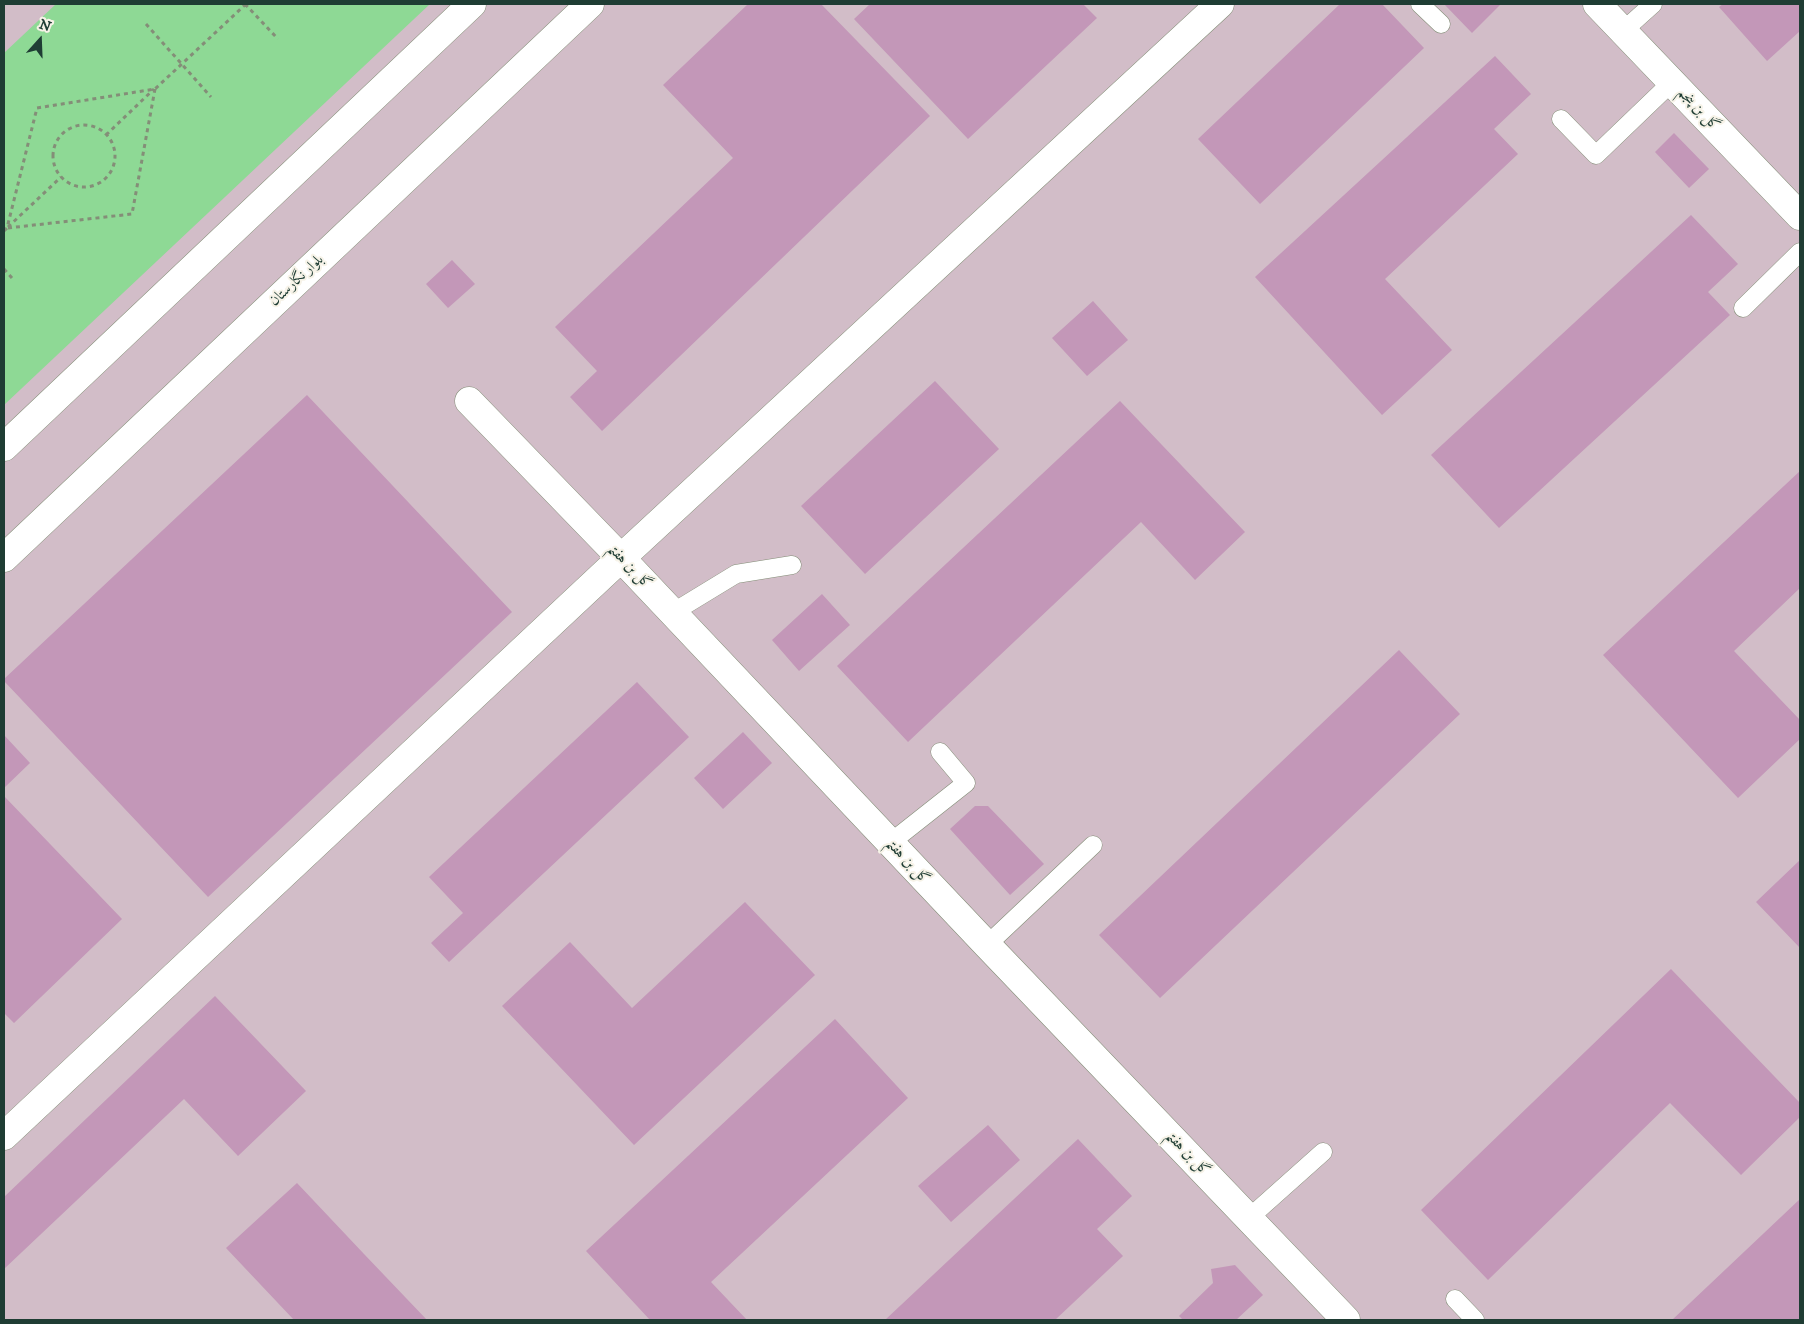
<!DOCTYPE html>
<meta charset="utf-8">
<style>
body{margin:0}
#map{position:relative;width:1804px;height:1324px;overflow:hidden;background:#e8e0bc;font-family:"IM FELL DW Pica",serif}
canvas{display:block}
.frame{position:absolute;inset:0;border:5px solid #1f3d34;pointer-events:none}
.north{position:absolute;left:15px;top:15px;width:50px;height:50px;-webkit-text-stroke:4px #f7f3e8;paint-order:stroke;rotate:20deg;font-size:14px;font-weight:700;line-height:20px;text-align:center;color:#1f3d34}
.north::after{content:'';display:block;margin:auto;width:18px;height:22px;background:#1f3d34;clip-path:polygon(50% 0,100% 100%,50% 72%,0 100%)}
</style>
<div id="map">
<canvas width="1804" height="1324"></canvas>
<div class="frame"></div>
<div class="north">N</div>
</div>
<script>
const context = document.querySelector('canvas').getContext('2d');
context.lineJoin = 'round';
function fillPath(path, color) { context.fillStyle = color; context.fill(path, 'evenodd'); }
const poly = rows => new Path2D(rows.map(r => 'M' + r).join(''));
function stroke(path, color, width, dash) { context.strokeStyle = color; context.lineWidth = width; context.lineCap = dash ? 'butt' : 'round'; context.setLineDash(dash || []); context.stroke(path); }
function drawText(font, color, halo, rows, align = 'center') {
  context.font = font + ' "IM FELL DW Pica",Amiri,serif'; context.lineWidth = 4; context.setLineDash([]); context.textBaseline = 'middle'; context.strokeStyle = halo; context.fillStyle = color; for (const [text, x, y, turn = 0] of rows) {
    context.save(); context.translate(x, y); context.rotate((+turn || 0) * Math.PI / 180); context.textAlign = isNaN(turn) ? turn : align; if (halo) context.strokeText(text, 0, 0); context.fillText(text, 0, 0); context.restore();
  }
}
fillPath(poly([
 [4,4,1800,4,1800,1320,4,1320]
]), '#d2bdc8');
fillPath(poly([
 [56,4,430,4,4,405,4,53]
]), '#8ed995');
fillPath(poly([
 [748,4,821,4,930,116,602,431,570,397,597,371,555,327,733,158,663,85],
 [870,4,1083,4,1097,18,968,139,854,19],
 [1340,4,1382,4,1424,48,1260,204,1198,139],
 [1444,4,1501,4,1472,33],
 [1723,4,1800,4,1800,31,1767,61,1719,7],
 [1495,56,1531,94,1494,129,1518,154,1385,279,1452,350,1382,415,1255,277],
 [1674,133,1709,169,1689,188,1655,152],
 [1691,215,1738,264,1708,292,1730,315,1499,528,1431,455],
 [452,260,475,284,448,308,426,284],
 [1093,301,1128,340,1087,376,1052,338],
 [935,381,999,449,865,574,801,506],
 [307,395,512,612,208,897,4,681,4,679],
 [1120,401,1245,532,1195,580,1141,522,908,742,837,666],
 [1800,471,1800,588,1734,651,1800,720,1800,739,1738,798,1603,655],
 [822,594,850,625,799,671,772,640],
 [1399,650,1460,714,1160,998,1099,935],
 [637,682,689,737,449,962,431,943,463,913,429,877],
 [743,732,772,763,723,809,694,778],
 [4,735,30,763,4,788],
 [4,796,122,919,14,1023,4,1013],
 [975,806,988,806,1044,864,1010,895,950,829],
 [1800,860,1800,948,1756,902],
 [745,902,815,975,634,1145,502,1006,570,942,632,1008],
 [1671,969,1800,1103,1800,1117,1741,1175,1670,1103,1488,1280,1421,1210],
 [215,996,306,1091,238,1156,184,1099,4,1269,4,1197],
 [835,1019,908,1098,711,1282,747,1320,650,1320,586,1251],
 [988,1125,1020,1160,951,1222,918,1186],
 [1078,1139,1132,1196,1097,1229,1123,1256,1055,1320,885,1320],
 [297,1183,364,1254,427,1320,294,1320,226,1248],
 [1800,1199,1800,1320,1672,1320],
 [1235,1265,1263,1295,1236,1320,1183,1320,1179,1316,1213,1283,1211,1269]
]), '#c397b8');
const service = poly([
 [1420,4,1441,24],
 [1623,31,1653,4],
 [1561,119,1596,155,1672,82],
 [1743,308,1800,252],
 [672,613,736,574,792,565],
 [890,843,966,783,940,752],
 [987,945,1093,845],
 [1249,1218,1323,1152],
 [1455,1299,1475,1320]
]);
const minor = poly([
 [1597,4,1800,216],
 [469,401,621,558,987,945,1346,1320],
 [4,1136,621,558,1220,4]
]);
const tertiary = poly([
 [4,447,472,4],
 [4,558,590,4]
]);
stroke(service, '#848e78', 19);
stroke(minor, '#848e78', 29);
stroke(tertiary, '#848e78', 29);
stroke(poly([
 [245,4,278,39],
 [146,24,211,97],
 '53 156a31 31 0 1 1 62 0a31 31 0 1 1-62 0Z',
 [106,135,154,89],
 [8,227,61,177],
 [8,228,132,214,155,89],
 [4,231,7,228,37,108,155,89,246,4],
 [4,269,12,278]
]), '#848e78', 3, [4, 4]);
stroke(service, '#fff', 18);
stroke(minor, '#fff', 28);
stroke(tertiary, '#fff', 28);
drawText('15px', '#1f3d34', '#f7f3e8', [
 ["گل بن پنجم",1698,110,46],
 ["بلوار نگارستان",297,281,-43],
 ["گل بن هفتم",629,567,46],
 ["گل بن هفتم",907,862,47],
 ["گل بن هفتم",1187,1154,46]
]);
</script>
